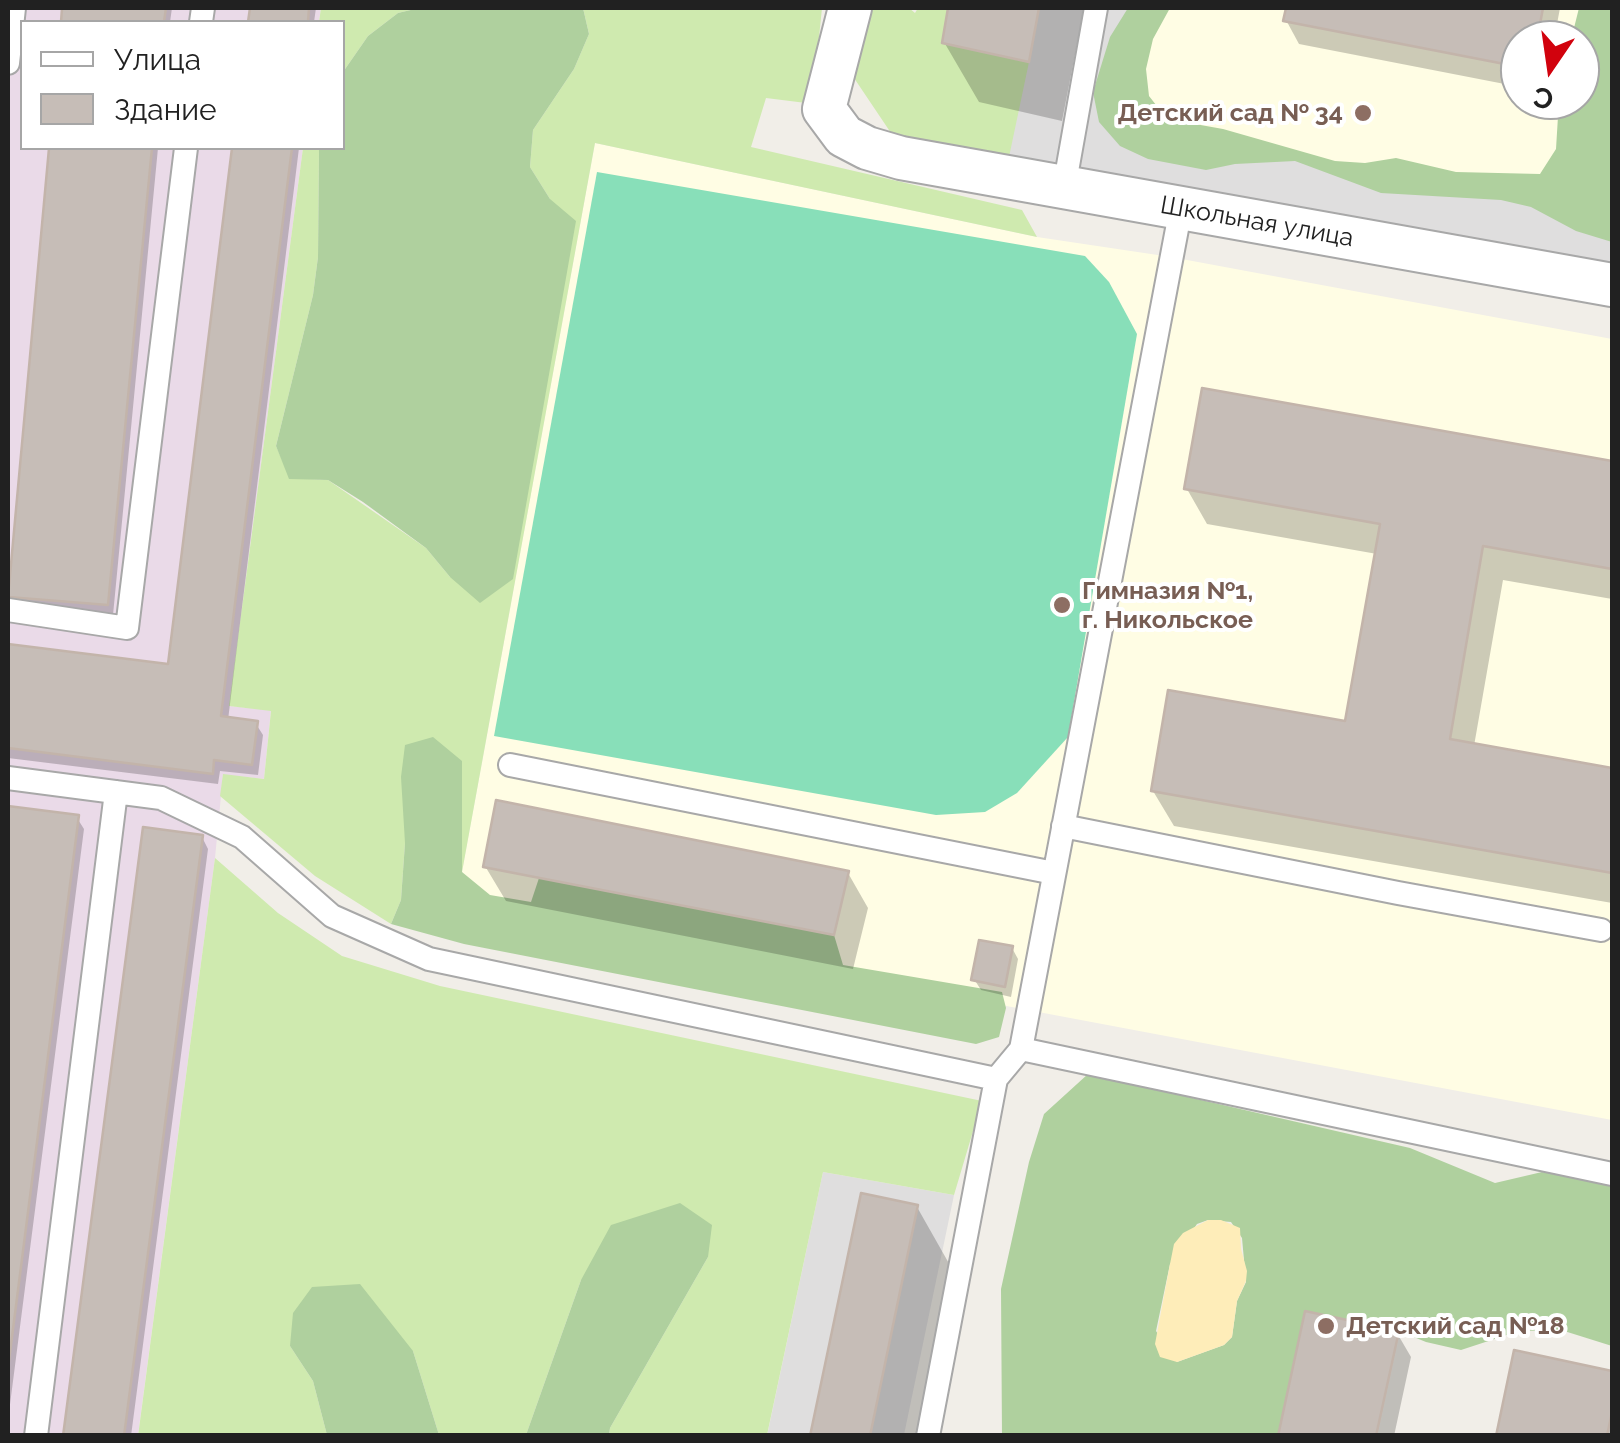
<!DOCTYPE html>
<meta charset="utf-8">
<style>
body{margin:0}
#map{position:relative;width:1620px;height:1443px;overflow:hidden;background:#f1eee8;font-family:Raleway,sans-serif}
canvas{display:block}
.frame{position:absolute;inset:0;border:10px solid #212121;pointer-events:none}
.legend{position:absolute;left:20px;top:20px;width:325px;height:130px;box-sizing:border-box;background:#fff;border:2px solid #a6a6a6;margin:0;padding:12px 18px;list-style:none;font-size:30px;color:#212121}
.legend li{display:flex;align-items:center;gap:20px;height:50px}
.legend b{width:50px;border:2px solid #a6a6a6}
.north{position:absolute;left:1500px;top:20px;width:100px;height:100px;box-sizing:border-box;background:#fff;border:2px solid #a6a6a6;border-radius:50%;rotate:193deg;font-size:28px;font-weight:700;line-height:40px;text-align:center;color:#212121}
.north::after{content:'';display:block;margin:auto;width:35px;height:45px;background:#d1020d;clip-path:polygon(50% 0,100% 100%,50% 72%,0 100%)}
</style>
<div id="map">
<canvas width="1620" height="1443"></canvas>
<div class="frame"></div>
<ul class="legend">
<li><b style="height:12px;background:#fff"></b>Улица</li>
<li><b style="height:28px;background:#c6bdb7"></b>Здание</li>
</ul>
<div class="north">С</div>
</div>
<script>
const context = document.querySelector('canvas').getContext('2d');
context.lineJoin = 'round';
function fillPath(path, color) { context.fillStyle = color; context.fill(path, 'evenodd'); }
const poly = rows => new Path2D(rows.map(r => 'M' + r).join(''));
function stroke(path, color, width, dash) { context.strokeStyle = color; context.lineWidth = width; context.lineCap = dash ? 'butt' : 'round'; context.setLineDash(dash || []); context.stroke(path); }
function drawText(font, color, halo, rows, align = 'center') {
  context.font = font + ' Raleway,sans-serif'; context.lineWidth = 8; context.setLineDash([]); context.textBaseline = 'middle'; context.strokeStyle = halo; context.fillStyle = color; for (const [text, x, y, turn = 0] of rows) {
    context.save(); context.translate(x, y); context.rotate((+turn || 0) * Math.PI / 180); context.textAlign = isNaN(turn) ? turn : align; if (halo) context.strokeText(text, 0, 0); context.fillText(text, 0, 0); context.restore();
  }
}
fillPath(poly([
 [948,8,1612,8,1612,267,1009,157,942,43],
 [1520,40,1580,40,1580,100,1520,100],
 [823,1172,954,1195,904,1435,767,1436]
]), '#dfdede');
fillPath(poly([
 [8,8,321,8,319,22,22,22,22,148,303,148,229,706,271,710,264,779,223,775,215,858,138,1435,8,1436]
]), '#eadae8');
fillPath(poly([
 [1132,8,1612,8,1612,217,1112,126],
 [1520,40,1580,40,1580,100,1520,100],
 [595,143,1037,237,1171,257,1612,339,1612,1120,486,908,462,872]
]), '#fffde4');
fillPath(poly([
 [321,8,419,8,398,13,368,36,343,72,342,22,319,22],
 [583,8,822,8,818,47,806,103,766,98,751,147,1022,210,1037,237,595,143,462,872,462,761,405,843,401,900,391,924,315,876,220,796,223,774,264,779,271,711,229,706,303,148,319,148,318,257,313,295,276,446,290,478,328,480,426,548,450,577,550,199,530,167,533,130,574,69,589,34],
 [870,8,909,8,915,13,918,8,948,8,942,43,1029,62,1009,157,893,136,854,78],
 [215,858,278,913,342,956,440,986,982,1101,954,1195,823,1172,767,1435,609,1435,610,1428,708,1257,581,1280,526,1435,439,1435,413,1351,290,1346,313,1381,327,1435,138,1436]
]), '#cfeaaf');
fillPath(poly([
 [419,8,583,8,589,34,574,69,533,130,530,167,550,199,576,221,513,579,480,603,450,577,426,548,363,502,328,480,289,479,276,446,313,295,318,257,319,148,342,148,343,72,368,36,398,13],
 [1128,8,1170,8,1153,39,1146,69,1149,96,1167,119,1223,129,1335,161,1365,163,1396,158,1456,172,1540,174,1556,149,1559,100,1580,100,1580,40,1571,40,1579,8,1612,8,1612,242,1576,231,1531,207,1501,200,1381,193,1295,161,1235,164,1206,170,1148,159,1120,146,1099,122,1093,92,1110,37],
 [433,737,462,761,462,872,490,895,531,902,539,878,834,935,843,965,1002,992,1006,1008,999,1037,976,1044,464,944,391,924,401,900,405,843,401,777,405,745],
 [1088,1074,1410,1148,1495,1183,1542,1172,1612,1180,1612,1346,1561,1330,1519,1331,1461,1350,1426,1342,1399,1331,1305,1311,1278,1435,1002,1436,1001,1289,1029,1162,1044,1114],
 [1208,1220,1231,1222,1242,1238,1246,1282,1237,1301,1232,1337,1224,1345,1177,1362,1156,1331,1170,1264,1197,1224],
 [680,1203,712,1225,708,1257,610,1428,609,1435,526,1435,581,1280,611,1225],
 [360,1284,413,1351,439,1435,327,1435,313,1381,290,1346,293,1313,312,1287]
]), '#afd09e');
fillPath(poly([
 [1208,1220,1221,1220,1240,1228,1241,1249,1247,1271,1246,1281,1237,1301,1232,1337,1224,1345,1177,1362,1160,1357,1155,1344,1170,1264,1174,1244,1183,1233]
]), '#feedb9');
fillPath(poly([
 [597,172,1085,256,1109,282,1137,334,1068,737,1017,793,985,812,936,815,494,736]
]), '#88dfb9');
fillPath(poly([
 [65,8,172,8,170,22,63,22],
 [252,8,316,8,314,22,250,22],
 [951,8,1084,8,1062,121,979,102,944,42],
 [1288,8,1560,8,1554,40,1520,40,1520,87,1299,44,1286,20],
 [51,148,158,148,113,615,14,607,8,596],
 [235,148,299,148,228,720,256,724,263,735,258,775,220,771,218,784,8,758,8,646,170,666],
 [1204,391,1612,463,1612,599,1503,580,1474,746,1612,771,1612,903,1174,826,1153,791,1347,724,1377,554,1207,524,1187,489],
 [8,809,77,818,84,829,8,1420],
 [202,837,208,849,131,1436,66,1436],
 [485,866,848,873,868,908,853,969,506,901],
 [1012,948,1018,959,1011,997,981,990,974,979],
 [917,1207,951,1267,916,1436,812,1436],
 [1397,1333,1411,1357,1394,1436,1281,1436],
 [1516,1353,1612,1374,1612,1436,1499,1436]
]), '#0003');
const building = poly([
 [62,8,166,8,164,22,61,22,62,8],
 [250,8,309,8,308,22,248,22,250,8],
 [948,8,1039,8,1029,62,942,43,948,8],
 [1286,8,1543,8,1537,40,1520,40,1520,67,1283,21,1286,8],
 [49,148,152,148,108,605,8,597,49,148],
 [232,148,292,148,221,716,258,721,252,765,214,760,213,774,8,748,8,644,168,664,232,148],
 [1202,388,1612,461,1612,569,1483,546,1450,739,1612,768,1612,873,1151,791,1168,690,1345,721,1380,524,1184,489,1202,388],
 [496,800,849,871,834,935,483,867,496,800],
 [8,806,79,815,8,1368,8,806],
 [143,827,203,835,124,1436,63,1436,143,827],
 [979,940,1013,946,1005,987,971,980,979,940],
 [861,1193,918,1205,870,1436,810,1436,861,1193],
 [1305,1311,1399,1331,1376,1436,1278,1436,1305,1311],
 [1514,1350,1612,1371,1612,1412,1607,1436,1496,1436,1514,1350]
]);
fillPath(building, '#c6bdb7');
stroke(building, '#c3b4aa', 2.5);
const lane = poly([
 [201,22,203,8],
 [8,63,14,8],
 [1064,188,1096,8],
 [8,610,127,628,186,148],
 [510,765,1054,873],
 [8,778,161,798,242,837,332,916,429,959,996,1079],
 [1063,826,1398,893,1601,930],
 [1021,1049,1612,1174],
 [36,1436,116,792],
 [928,1436,996,1079,1021,1049,1181,208]
]);
const street = poly([
 [850,8,824,109,844,136,867,148,901,158,1612,285]
]);
stroke(lane, '#a8a8a8', 26);
stroke(street, '#a8a8a8', 46);
stroke(lane, '#fff', 22);
stroke(street, '#fff', 42);
for (const [x, y, r, color] of [
 [1363,113,10,"#8d6e63"],
 [1062,605,10,"#8d6e63"],
 [1326,1326,10,"#8d6e63"]
]) { const dot = new Path2D(); dot.arc(x, y, r, 0, 2 * Math.PI); context.fillStyle = color; context.fill(dot); stroke(dot, '#fff', 4); }
drawText('bold 25px', '#785e54', '#fff', [
 ["Детский сад № 34",1343,113,"right"],
 ["Гимназия №1,",1082,591],
 ["г. Никольское",1082,620],
 ["Детский сад №18",1346,1326]
], 'left');
drawText('25px', '#212121', '#fff', [
 ["Школьная улица",1257,222,10]
]);
</script>
